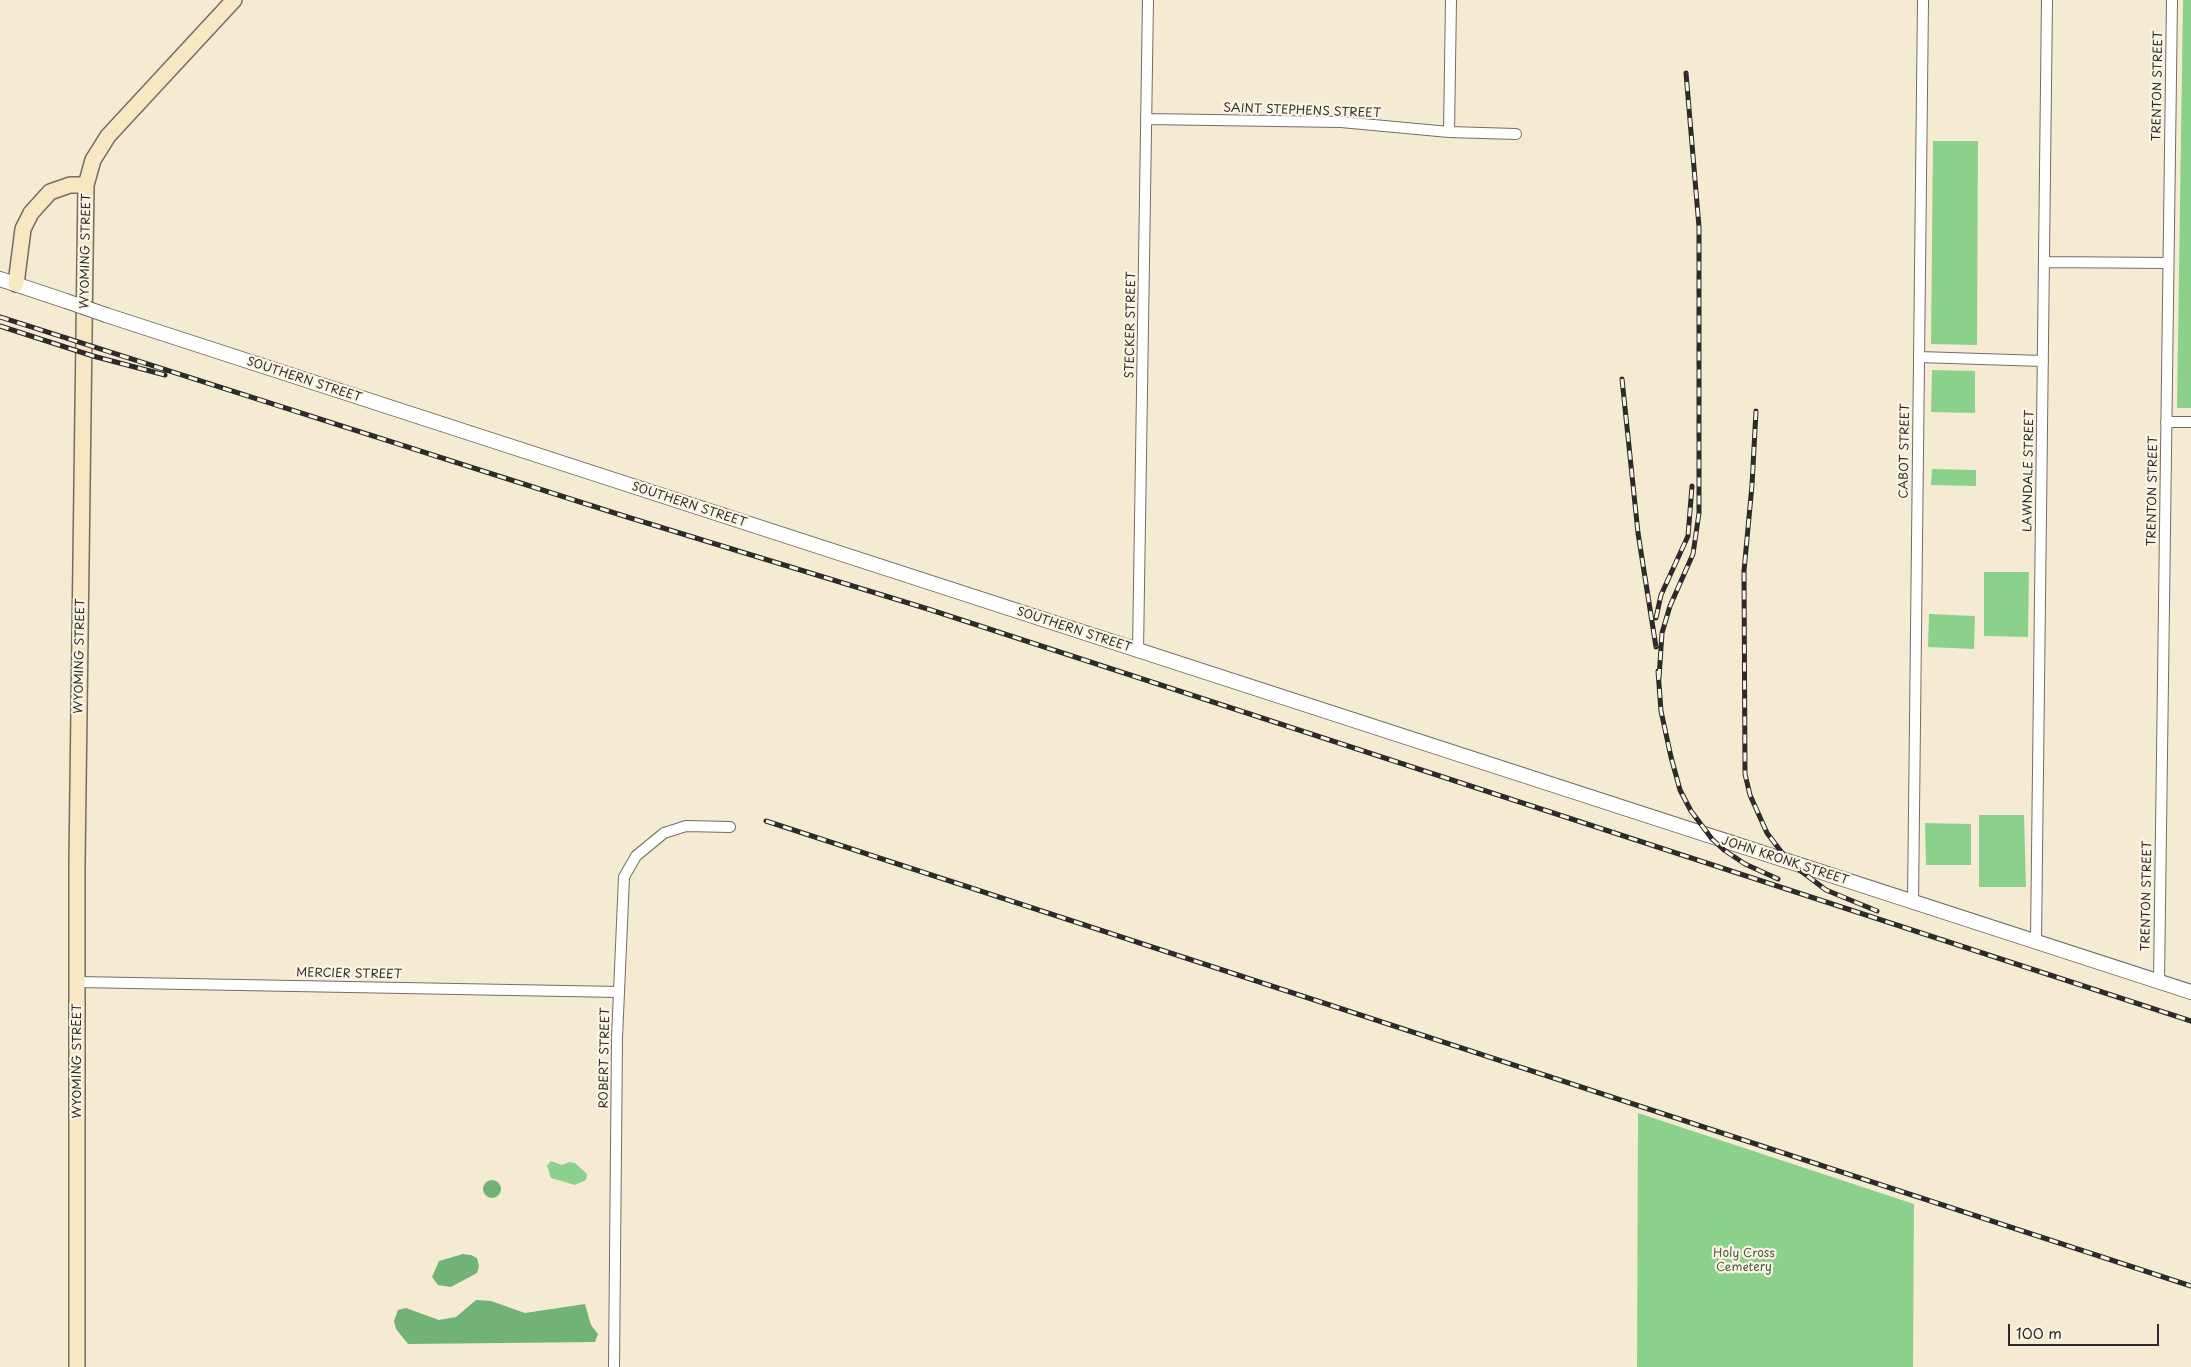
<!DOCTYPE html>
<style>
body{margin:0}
#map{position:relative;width:2191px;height:1367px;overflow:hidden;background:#f5ebd3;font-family:"Playpen Sans",sans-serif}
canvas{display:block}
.scale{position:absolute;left:2008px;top:1324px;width:151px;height:22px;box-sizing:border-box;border:2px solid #2b2b2b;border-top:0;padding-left:6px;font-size:15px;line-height:18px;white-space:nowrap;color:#2b2b2b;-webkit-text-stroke:4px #fcf5e5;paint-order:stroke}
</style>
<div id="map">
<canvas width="2191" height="1367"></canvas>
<div class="scale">100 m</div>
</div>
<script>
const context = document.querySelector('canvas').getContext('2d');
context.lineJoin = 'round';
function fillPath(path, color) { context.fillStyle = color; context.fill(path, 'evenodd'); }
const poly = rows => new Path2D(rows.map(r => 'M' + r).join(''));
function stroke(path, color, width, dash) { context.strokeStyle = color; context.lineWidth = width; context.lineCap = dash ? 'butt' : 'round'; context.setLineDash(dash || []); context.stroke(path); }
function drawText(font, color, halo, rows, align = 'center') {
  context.font = font + ' "Playpen Sans",sans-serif'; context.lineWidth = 4.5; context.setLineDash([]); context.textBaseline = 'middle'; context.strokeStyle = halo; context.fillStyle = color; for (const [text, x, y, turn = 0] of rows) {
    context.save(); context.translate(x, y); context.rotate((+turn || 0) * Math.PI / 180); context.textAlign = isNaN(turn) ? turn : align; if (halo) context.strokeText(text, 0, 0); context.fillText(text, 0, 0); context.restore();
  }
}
fillPath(poly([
 [2183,0,2191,0,2191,408,2177,408],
 [1933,141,1978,141,1977,345,1931,344],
 [1932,370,1975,371,1975,413,1931,412],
 [1932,469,1976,470,1976,486,1931,485],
 [1984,572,2029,572,2028,637,1984,636],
 [1929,614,1975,616,1974,649,1928,647],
 [1979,815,2024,815,2026,887,1979,887],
 [1925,823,1971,824,1971,865,1926,865],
 [1638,1113,1914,1204,1913,1367,1637,1367],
 [551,1161,562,1165,569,1162,575,1163,587,1174,586,1180,575,1185,551,1178,547,1166]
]), '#8cd18b');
fillPath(poly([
 '483 1189a9 9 0 1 1 18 0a9 9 0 1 1-18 0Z',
 [463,1254,471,1255,477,1258,479,1266,477,1273,451,1287,438,1285,432,1277,439,1261],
 [476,1300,491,1301,525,1313,585,1304,591,1325,598,1334,595,1342,408,1344,396,1329,394,1321,398,1310,406,1308,439,1320,456,1317]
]), '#71b377');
const minor = poly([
 [1146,119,1341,122,1449,132,1516,134],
 [1449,132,1451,0],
 [2044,262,2168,263],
 [1919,357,2043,361],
 [2166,422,2191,422],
 [1138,651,1148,0],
 [1913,902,1923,0],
 [2036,941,2047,0],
 [2159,981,2172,0],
 [78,982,619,992],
 [614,1367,617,1038,624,877,636,856,664,833,686,826,730,827]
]);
const tertiary = poly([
 [0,279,66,301],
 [106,315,2191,992]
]);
const secondary = poly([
 [16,284,23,229,31,213,50,192,70,185,86,185],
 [77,1367,77,861,86,185,93,160,108,136,234,0]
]);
stroke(minor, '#726e66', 12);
stroke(tertiary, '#726e66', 16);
stroke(secondary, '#726e66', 18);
stroke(minor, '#fff', 10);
stroke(tertiary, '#fff', 14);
stroke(secondary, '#f7e8c3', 15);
const rail = poly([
 [0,317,624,516,928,609,2191,1021],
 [0,326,93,356,165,375],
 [1622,379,1638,533,1656,647],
 [1756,411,1752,485,1744,571,1745,774,1750,795,1767,833,1789,862,1826,890,1877,911],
 [1656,618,1661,595,1688,536,1692,486],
 [1658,671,1661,711,1671,757,1680,790,1691,811,1712,839,1724,850,1745,864,1778,879],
 [1659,678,1662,633,1670,606,1693,554,1699,513,1699,227,1686,73],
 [766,821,2191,1286]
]);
stroke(rail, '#2b2b2b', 5);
stroke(rail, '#fcf5e5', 3, [9]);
const tertiaryBridge = poly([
 [66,301,106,315]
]);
stroke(tertiaryBridge, '#726e66', 16, []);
stroke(tertiaryBridge, '#fff', 14);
drawText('12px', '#2b2b2b', '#fcf5e5', [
 ["TRENTON STREET",2158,86,-89],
 ["SAINT STEPHENS STREET",1302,111,2],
 ["WYOMING STREET",86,251,-89],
 ["STECKER STREET",1131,325,-89],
 ["SOUTHERN STREET",304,380,18],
 ["CABOT STREET",1905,451,-89],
 ["LAWNDALE STREET",2029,471,-89],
 ["TRENTON STREET",2153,491,-89],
 ["SOUTHERN STREET",689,505,18],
 ["SOUTHERN STREET",1074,630,18],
 ["WYOMING STREET",80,656,-89],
 ["JOHN KRONK STREET",1785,861,18],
 ["TRENTON STREET",2147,896,-89],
 ["MERCIER STREET",349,974,1],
 ["ROBERT STREET",605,1058,-89],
 ["WYOMING STREET",78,1061,-90]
]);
drawText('12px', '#485d48', '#fcf5e5', [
 ["Holy Cross",1744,1254],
 ["Cemetery",1744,1268]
]);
</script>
